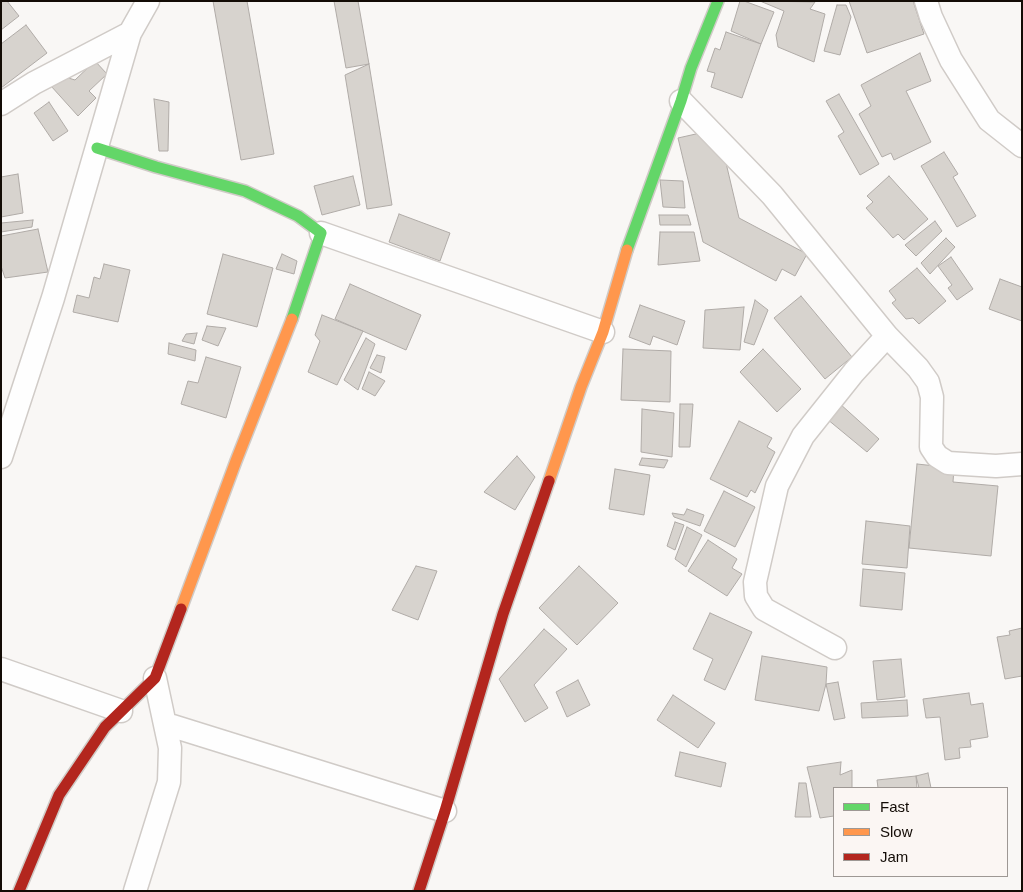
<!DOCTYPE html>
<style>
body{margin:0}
#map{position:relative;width:1023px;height:892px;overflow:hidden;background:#f9f7f5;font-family:Arial,sans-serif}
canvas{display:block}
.frame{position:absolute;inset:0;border:2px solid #130c06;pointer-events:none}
.legend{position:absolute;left:833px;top:787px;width:175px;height:90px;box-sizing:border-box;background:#fbf6f3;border:1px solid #9e9894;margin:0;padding:6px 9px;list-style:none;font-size:15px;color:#130c06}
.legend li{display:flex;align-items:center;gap:10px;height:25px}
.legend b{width:25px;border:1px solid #9e9894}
</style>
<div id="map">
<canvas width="1023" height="892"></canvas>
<div class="frame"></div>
<ul class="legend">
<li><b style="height:6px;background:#63d668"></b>Fast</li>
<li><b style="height:6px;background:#ff974d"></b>Slow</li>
<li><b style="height:6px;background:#b3261e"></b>Jam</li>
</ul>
</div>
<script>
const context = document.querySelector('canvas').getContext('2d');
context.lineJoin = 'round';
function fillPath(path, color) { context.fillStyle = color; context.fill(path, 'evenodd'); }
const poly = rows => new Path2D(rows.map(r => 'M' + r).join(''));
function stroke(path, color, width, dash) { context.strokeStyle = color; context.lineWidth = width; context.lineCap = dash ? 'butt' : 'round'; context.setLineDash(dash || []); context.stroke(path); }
const building = poly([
 [1,1,7,1,19,16,1,30,1,1],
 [213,1,247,1,274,154,241,160,213,1],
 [334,1,358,1,369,64,346,68,334,1],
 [740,1,744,1,774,12,761,44,731,31,740,1],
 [760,1,815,2,810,9,825,14,814,62,778,47,776,35,784,11,760,1],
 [849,1,913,1,924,34,867,53,849,1],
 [837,5,846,5,851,17,840,55,824,51,837,5],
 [26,25,47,53,1,88,1,44,26,25],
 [726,32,761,44,742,98,711,87,715,73,707,71,715,48,720,50,726,32],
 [920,53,931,81,906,91,931,142,894,160,891,153,882,157,859,114,871,106,861,85,920,53],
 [95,61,107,74,89,91,96,98,78,116,51,86,62,76,75,80,95,61],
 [369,64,392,205,367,209,345,75,369,64],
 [839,94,879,164,860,175,838,136,844,132,826,101,839,94],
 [154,99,169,102,168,151,159,151,154,99],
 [49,102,68,131,53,141,34,113,49,102],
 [718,129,739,218,807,254,795,276,782,269,776,281,703,242,678,138,718,129],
 [944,152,958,174,953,177,976,216,957,227,921,166,944,152],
 [18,174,23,213,1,217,1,177,18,174],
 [353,176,360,205,322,215,314,186,353,176],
 [889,176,928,219,904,240,898,234,893,238,866,208,873,202,867,196,889,176],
 [660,180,683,181,685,208,663,207,660,180],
 [399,214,450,233,440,261,389,242,399,214],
 [659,215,688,215,691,225,660,225,659,215],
 [33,220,32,227,1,232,1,223,33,220],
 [935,221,942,231,916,256,905,245,935,221],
 [38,229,48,272,5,278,1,266,1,236,38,229],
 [660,232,694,232,700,261,658,265,660,232],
 [946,238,955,247,930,274,921,263,946,238],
 [223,254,273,268,257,327,207,314,223,254],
 [282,254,297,261,294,274,276,269,282,254],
 [951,257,973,289,957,300,948,288,952,285,938,266,951,257],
 [104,264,130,270,118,322,73,312,77,295,89,298,94,277,100,279,104,264],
 [917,268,946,301,919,324,913,318,906,319,892,303,896,300,889,291,917,268],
 [1000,279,1022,287,1022,321,989,309,1000,279],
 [350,284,421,315,406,350,335,319,350,284],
 [801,296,852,357,825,379,774,318,801,296],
 [755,300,768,310,754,345,744,342,755,300],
 [640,305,685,321,677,345,653,336,650,345,629,337,640,305],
 [744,307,740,350,703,348,705,310,744,307],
 [322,315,363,331,337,385,308,372,320,341,315,335,322,315],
 [207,326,226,328,218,346,202,340,207,326],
 [197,333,194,344,182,341,186,334,197,333],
 [366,338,375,344,358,390,344,380,366,338],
 [169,343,196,350,195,361,168,354,169,343],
 [623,349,671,351,670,402,621,400,623,349],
 [763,349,801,389,777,412,740,372,763,349],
 [377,355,385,357,381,373,370,368,377,355],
 [206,357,241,367,226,418,181,404,188,381,198,383,206,357],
 [369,372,385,381,375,396,362,389,369,372],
 [839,403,879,439,867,452,827,419,839,403],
 [680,404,693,404,690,447,679,447,680,404],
 [642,409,674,413,672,457,641,452,642,409],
 [739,421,772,438,767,447,775,452,755,493,751,490,747,497,710,479,739,421],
 [517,456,535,477,515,510,484,492,517,456],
 [642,458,668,460,664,468,639,465,642,458],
 [917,464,954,468,953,482,998,486,991,556,909,548,917,464],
 [615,469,650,475,644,515,609,509,615,469],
 [724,491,755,507,735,547,704,531,724,491],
 [687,509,704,515,700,526,674,517,672,513,684,515,687,509],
 [866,521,910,526,907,568,862,564,866,521],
 [675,522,684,525,675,550,667,546,675,522],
 [687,527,702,535,686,567,675,559,687,527],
 [708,540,737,559,732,568,742,574,727,596,688,571,708,540],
 [416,566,437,571,418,620,392,610,416,566],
 [579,566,618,603,577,645,539,608,579,566],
 [863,569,905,573,902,610,860,606,863,569],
 [710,613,752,632,725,690,704,680,713,659,693,649,710,613],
 [1022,628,1022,676,1005,679,997,637,1010,635,1009,631,1022,628],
 [544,629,567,649,534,685,548,708,525,722,499,679,544,629],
 [762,656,827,667,826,684,819,711,755,700,762,656],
 [901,659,905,697,877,700,873,661,901,659],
 [578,680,590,705,567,717,556,692,578,680],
 [838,682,845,718,834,720,826,684,838,682],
 [969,693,971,705,983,703,988,737,970,740,971,747,959,748,960,758,945,760,940,717,926,718,923,699,969,693],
 [673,695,715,723,698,748,657,720,673,695],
 [907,700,908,716,862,718,861,703,907,700],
 [680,752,726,763,721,787,675,776,680,752],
 [841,762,840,775,852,770,852,788,834,788,834,816,820,818,807,767,841,762],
 [928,773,931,788,919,788,916,776,928,773],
 [916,776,917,788,878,788,877,780,916,776],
 [799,783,806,783,811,817,795,817,799,783]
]);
fillPath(building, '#d7d3ce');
stroke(building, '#b0aba7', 1);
const street = poly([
 [926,1,931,17,951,60,989,120,1022,146],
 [681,101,772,195,887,336,918,368,928,382,932,397,931,447,937,456,948,463,996,466,1022,464],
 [1,104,34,83,130,33],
 [321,233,603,332],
 [1,457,53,298,130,33,148,1],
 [835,648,764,609,756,596,755,582,777,486,803,436,854,372,887,336],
 [1,669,121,711],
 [166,724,445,811],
 [135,891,169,782,170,748,155,678]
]);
const fast = poly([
 [97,148,156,167,245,191,298,216,321,233,292,319],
 [627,250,681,101,691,68,718,1]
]);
const slow = poly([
 [549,481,581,387,603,332,627,250],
 [181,609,236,461,292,319]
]);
const jam = poly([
 [19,891,59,795,105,727,155,678,181,609],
 [419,891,445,811,503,614,549,481]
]);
stroke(street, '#d0cbc7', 25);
stroke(fast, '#d0cbc7', 14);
stroke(slow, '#d0cbc7', 14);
stroke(jam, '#d0cbc7', 14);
stroke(street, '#fefefe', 22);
stroke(fast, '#63d668', 11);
stroke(slow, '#ff974d', 11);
stroke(jam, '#b3261e', 11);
</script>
